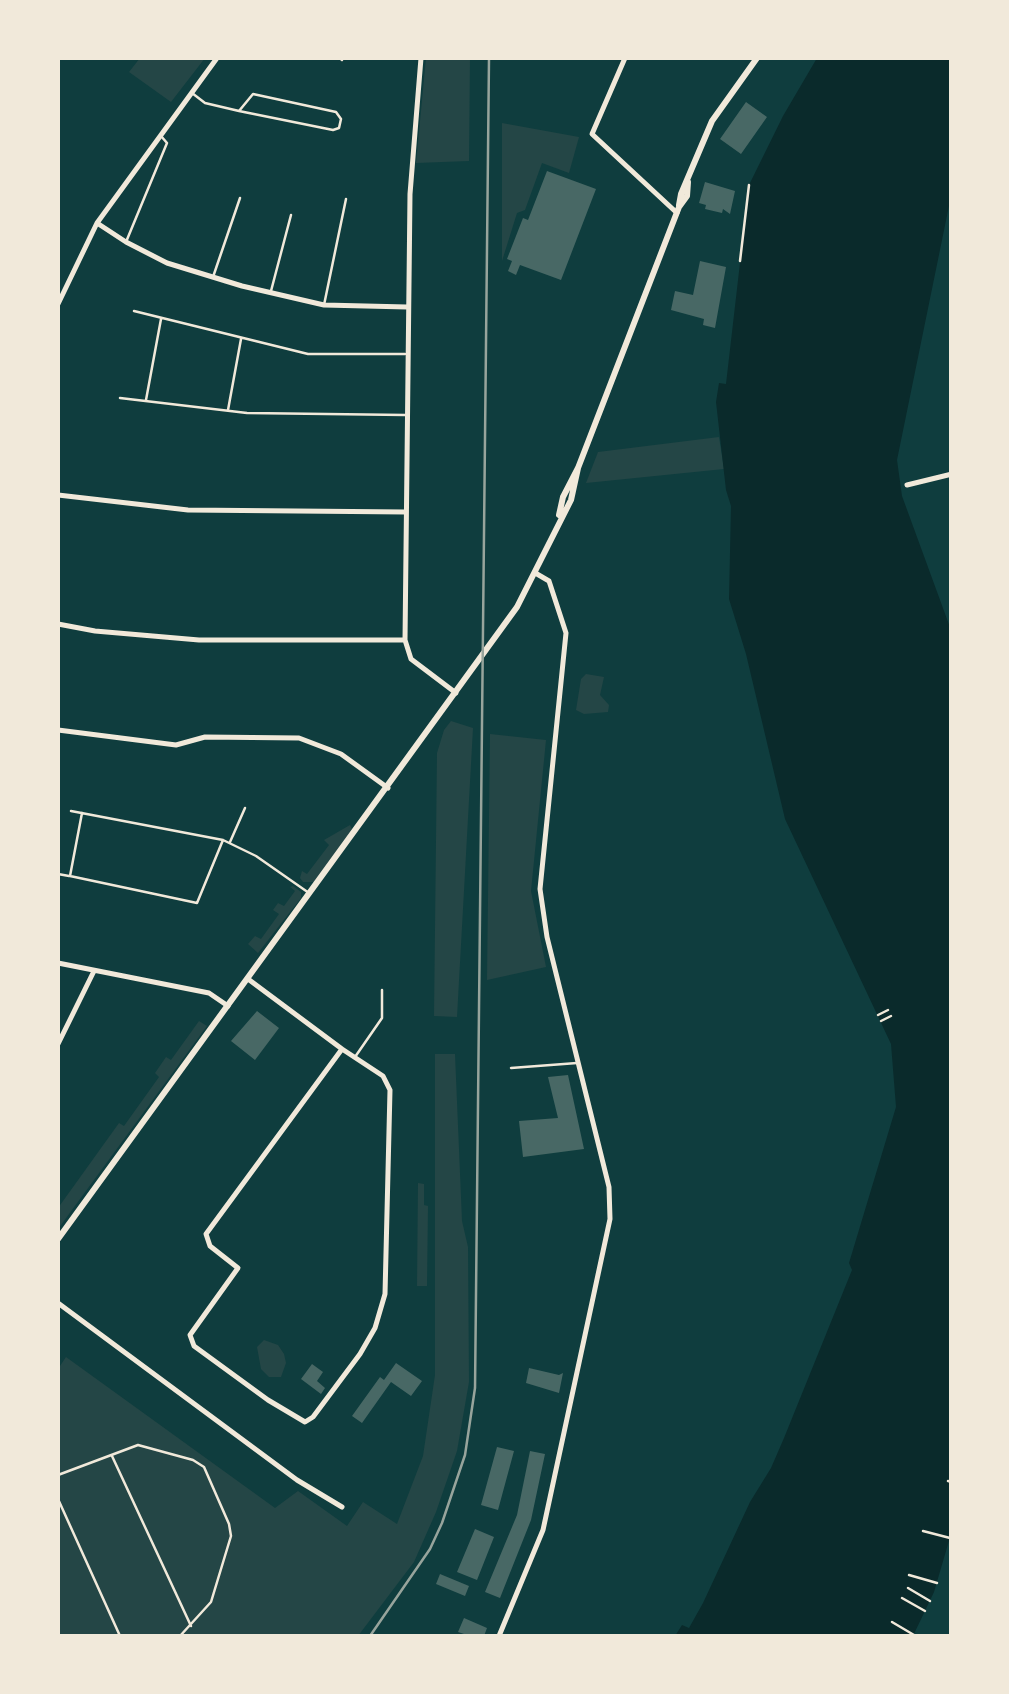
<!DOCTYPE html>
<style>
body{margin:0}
#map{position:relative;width:1009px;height:1694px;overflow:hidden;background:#0f3d3e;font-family:Figtree,sans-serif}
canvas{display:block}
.frame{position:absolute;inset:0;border:60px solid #f1e9da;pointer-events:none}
</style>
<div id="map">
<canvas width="1009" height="1694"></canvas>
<div class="frame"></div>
</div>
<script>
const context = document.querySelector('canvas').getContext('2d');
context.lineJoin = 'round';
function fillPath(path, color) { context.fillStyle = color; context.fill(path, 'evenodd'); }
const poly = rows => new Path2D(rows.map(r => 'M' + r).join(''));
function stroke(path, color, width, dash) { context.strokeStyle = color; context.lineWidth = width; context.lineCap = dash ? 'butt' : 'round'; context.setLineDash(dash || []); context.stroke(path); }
fillPath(poly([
 [140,58,205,58,171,102,129,72],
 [426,58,470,58,469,161,416,163],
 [502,123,579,137,569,173,542,163,525,210,517,213,502,261],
 [719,437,724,469,586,483,598,452],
 [586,674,604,677,600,695,609,705,608,712,584,714,576,710,581,679],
 [451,721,473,728,457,1017,434,1016,437,753,444,730],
 [490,734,546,740,531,891,546,967,487,980],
 [350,825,352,829,314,882,303,882,300,878,302,871,307,874,329,845,324,840],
 [293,886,301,892,301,898,258,953,248,944,255,936,261,939,279,914,273,910,278,903,284,906,295,891,290,887],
 [199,1021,207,1026,58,1229,58,1208,119,1123,124,1126,159,1077,155,1073,166,1057,171,1060],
 [435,1054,455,1054,462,1221,468,1247,469,1382,457,1451,436,1512,414,1562,358,1636,58,1636,58,1369,66,1357,275,1508,298,1491,347,1526,363,1502,397,1524,423,1456,435,1375],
 [418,1183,424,1184,424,1205,428,1206,427,1286,417,1286],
 [264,1340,278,1345,284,1354,286,1363,281,1377,269,1377,261,1369,257,1347]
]), '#244646');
fillPath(poly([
 [817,58,951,58,951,196,897,460,902,496,951,630,951,1534,934,1592,913,1636,675,1636,682,1625,689,1628,703,1603,750,1502,771,1468,784,1438,852,1270,849,1263,896,1107,891,1044,785,819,746,654,729,599,731,506,726,490,716,402,719,383,726,384,749,185,783,116]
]), '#0a2a2b');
fillPath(poly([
 [746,102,767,117,741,154,720,139],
 [547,171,596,189,561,280,520,265,516,275,508,271,512,261,507,259,523,218,528,220],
 [705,182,735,191,730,214,723,209,722,213,705,209,706,205,699,203],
 [700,261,726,267,715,328,703,325,704,319,671,310,675,291,693,295],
 [257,1011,279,1028,255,1060,231,1041],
 [568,1075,584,1149,523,1157,519,1121,558,1118,548,1077],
 [396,1363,422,1381,411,1396,391,1382,362,1423,352,1416,380,1377,384,1380],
 [312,1364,323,1372,317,1381,325,1388,321,1394,301,1379],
 [529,1368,559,1375,563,1373,559,1393,526,1383],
 [497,1447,514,1451,498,1510,481,1505],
 [530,1451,545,1454,531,1520,500,1598,485,1592,517,1515],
 [475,1529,494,1537,477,1580,457,1572],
 [440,1574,469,1586,465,1596,436,1584],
 [464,1618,487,1628,484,1636,470,1636,458,1632]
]), '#486865');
stroke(poly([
 [740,261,749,185],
 [878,1015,888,1010],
 [881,1021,891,1016],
 [948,1481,952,1482],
 [923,1531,950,1538],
 [909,1575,937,1583],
 [908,1588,930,1601],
 [902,1598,925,1611],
 [892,1622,914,1635]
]), '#f1e9da', 2.5);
stroke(poly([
 [340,58,342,60],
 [192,93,205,103,239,111,333,130,339,128,341,119,336,112,253,94,239,111],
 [126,242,167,143,161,136],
 [213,277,240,198],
 [271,291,291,215],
 [324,305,346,199],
 [134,311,308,354,405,354],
 [120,398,247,413,405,415],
 [146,400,161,319],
 [228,410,241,339],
 [71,811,223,840,256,856,309,893],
 [82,813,70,876,197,903,223,840],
 [230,842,245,808],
 [58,874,69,876],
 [355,1057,382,1018,382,990],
 [511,1068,577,1063],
 [112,1456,191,1626],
 [58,1475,138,1445,193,1460,204,1467,229,1524,231,1536,211,1602,180,1636],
 [58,1499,120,1636]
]), '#f1e9da', 2.5);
stroke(poly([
 [421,58,410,194,405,640,411,659,456,693],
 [625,58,592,134,677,213],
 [97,223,126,242,167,263,242,286,324,305,407,307],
 [58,304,97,223,217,58],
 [907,485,952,474],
 [58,495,188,510,406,512],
 [58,624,95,631,199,640,405,640],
 [58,730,176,745,205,737,299,738,341,754,388,788],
 [58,963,209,993,228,1006],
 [248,979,342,1049,206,1234,210,1246,238,1268,190,1335,194,1346,268,1400,305,1422,313,1417,360,1354,375,1328,385,1294,390,1090,383,1076,342,1049],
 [58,1044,94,971],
 [58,1303,297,1480,342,1507],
 [499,1636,543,1530,610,1219,609,1187,547,937,540,889,566,633,549,581,537,574]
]), '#f1e9da', 5);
stroke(poly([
 [679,205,681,194,712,121,757,58],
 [559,515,563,497,578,468,679,207,687,196,688,182],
 [58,1239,517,607,571,500,578,468]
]), '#f1e9da', 6);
stroke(poly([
 [370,1636,430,1549,442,1523,465,1455,475,1388,489,58]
]), '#97a49c', 2.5);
</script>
